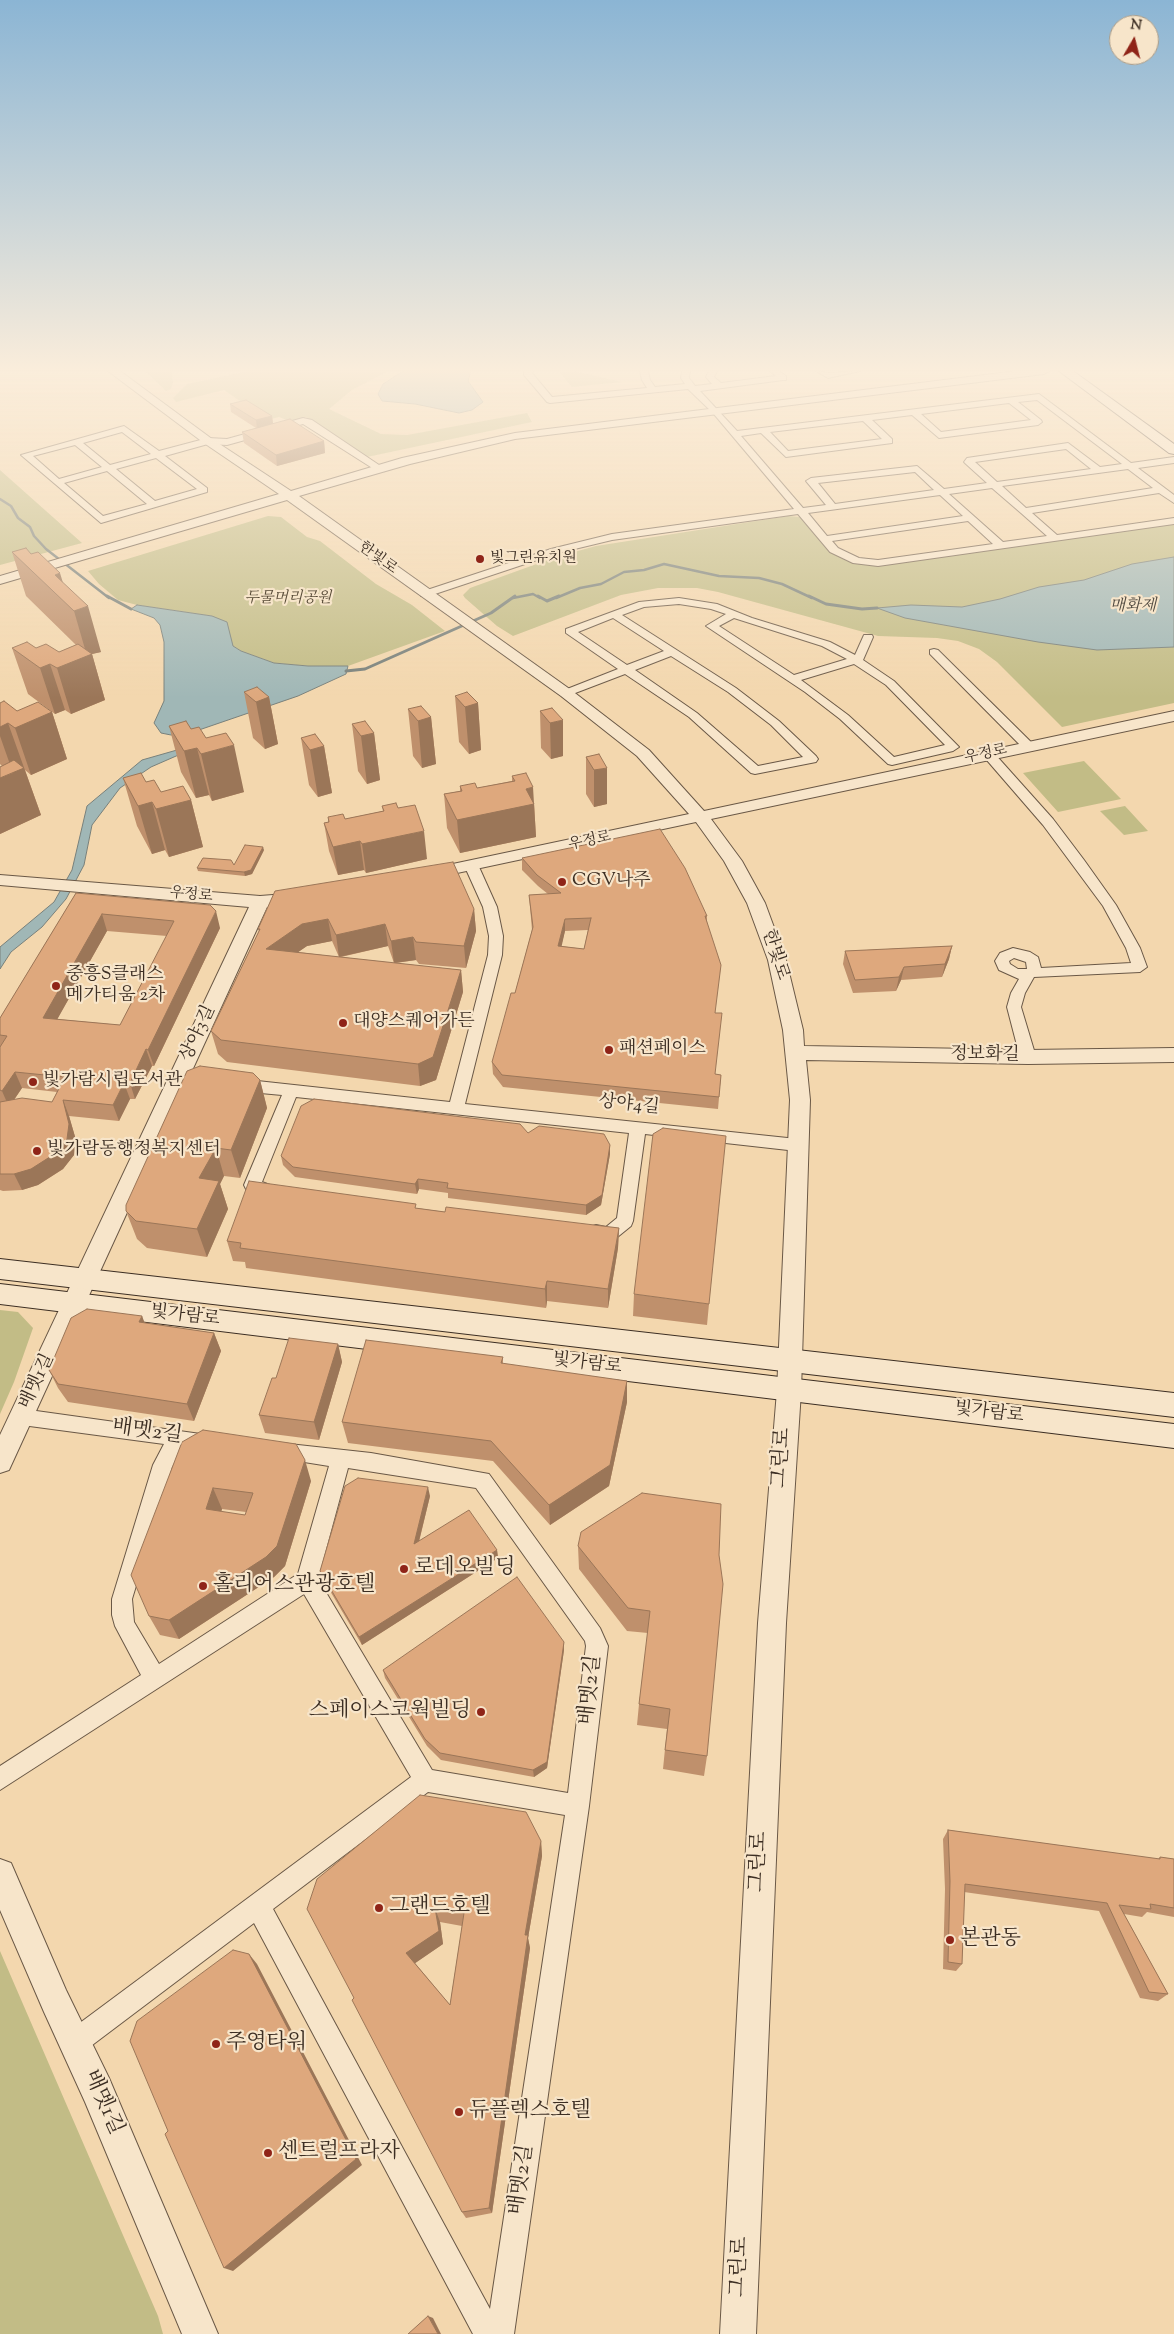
<!DOCTYPE html>
<meta charset="utf-8">
<style>
body{margin:0}
#map{position:relative;width:1174px;height:2334px;overflow:hidden;background:#f3d7ae;font-family:"Sorts Mill Goudy",serif}
canvas{display:block}
.north{position:absolute;left:1109px;top:15px;width:50px;height:50px;box-sizing:border-box;background:#f7e5ca;border:1px solid #ac9c87;border-radius:50%;rotate:8deg;font-size:14px;font-weight:700;line-height:20px;text-align:center;color:#3c2e23}
.north::after{content:'';display:block;margin:auto;width:18px;height:22px;background:#8f2418;clip-path:polygon(50% 0,100% 100%,50% 72%,0 100%)}
</style>
<div id="map">
<canvas width="1174" height="2334"></canvas>
<div class="north">N</div>
</div>
<script>
const context = document.querySelector('canvas').getContext('2d');
context.lineJoin = 'round';
function fillPath(path, color) { context.fillStyle = color; context.fill(path, 'evenodd'); }
const poly = rows => new Path2D(rows.map(r => 'M' + r).join(''));
function stroke(path, color, width, dash) { context.strokeStyle = color; context.lineWidth = width; context.lineCap = dash ? 'butt' : 'round'; context.setLineDash(dash || []); context.stroke(path); }
function drawText(font, color, halo, rows, align = 'center') {
  context.font = font + ' "Sorts Mill Goudy","Noto Serif KR",serif'; context.lineWidth = 4.5; context.setLineDash([]); context.textBaseline = 'middle'; context.strokeStyle = halo; context.fillStyle = color; for (const [text, x, y, turn = 0] of rows) {
    context.save(); context.translate(x, y); context.rotate((+turn || 0) * Math.PI / 180); context.textAlign = isNaN(turn) ? turn : align; if (halo) context.strokeText(text, 0, 0); context.fillText(text, 0, 0); context.restore();
  }
}
fillPath(poly([
 [145,371,172,371,173,383,171,389,166,391],
 [248,371,388,371,352,390,329,409,381,434,407,435,527,413,532,422,367,457,306,417,289,421,279,417,267,420,224,390,176,402,173,398,187,384],
 [562,371,574,371,622,382,572,387,560,373],
 [0,470,82,543,0,565],
 [268,516,281,517,307,537,320,541,376,584,412,605,445,631,348,666,308,666,274,663,241,651,233,646,228,632,212,616,137,605,118,600,99,584,88,571],
 [788,516,801,517,841,557,873,565,892,564,1174,524,1174,703,1062,727,997,662,979,649,958,641,937,638,878,636,718,592,697,588,658,588,621,595,513,636,497,626,465,598,463,595,470,588,556,557,596,546],
 [1084,761,1121,799,1058,812,1023,773],
 [1125,806,1148,831,1124,835,1100,811],
 [0,1310,18,1312,33,1328,14,1382,0,1414],
 [0,1951,158,2316,163,2334,0,2334]
]), '#c2bc86');
const water = poly([
 [403,371,471,371,468,381,483,402,472,410,459,413,415,404,382,401,378,394,383,384,403,371],
 [1174,557,1174,647,1097,650,1038,642,905,618,877,608,911,605,962,607,1000,599,1039,587,1084,580,1132,564,1174,557],
 [137,605,212,616,227,622,233,646,241,651,274,663,308,666,348,666,346,674,298,696,196,731,183,753,151,767,120,788,92,825,84,865,66,899,42,927,11,952,0,969,0,947,54,902,72,870,87,806,142,760,177,750,185,734,171,735,161,733,154,723,164,701,164,642,160,625,154,618,131,609,137,605]
]);
fillPath(water, '#a0b7b6');
stroke(water, '#78807b', 1);
stroke(poly([
 [0,499,11,506,18,518,30,527,34,536,46,549,109,598],
 [513,598,533,594,540,598],
 [556,598,580,588,601,584,624,572,644,570,664,564,719,576,759,578,782,584,812,598]
]), '#78807b', 2.5);
stroke(poly([
 [107,596,131,609],
 [538,596,547,601,559,596],
 [809,596,826,604,862,609,877,608],
 [346,671,365,669,491,613,515,596]
]), '#78807b', 3);
const minor = poly([
 [524,371,533,371,532,373,552,397,647,388,642,380,640,371,648,371,650,380,655,387,685,384,681,378,682,371,690,371,689,378,695,386,712,384,706,377,709,371,717,371,714,377,721,383,776,376,770,371,779,371,786,376,786,380,783,380,700,391,737,431,1039,394,1131,463,1174,457,1174,463,1138,468,1174,495,1174,503,1159,493,1032,513,1057,535,1174,518,1174,524,878,566,853,563,830,552,798,514,612,540,558,553,429,596,421,596,421,592,551,549,612,534,794,509,713,413,688,389,550,403,547,402,524,375,524,371],
 [1037,400,1122,464,1100,467,1068,443,967,458,964,462,966,464,987,483,944,489,917,466,811,478,806,481,826,505,803,508,741,436,761,433,786,457,892,443,892,439,872,420,912,415,939,438,1038,425,1042,422,1041,420,1018,402,1037,400],
 [1009,403,1031,420,941,432,921,414,1009,403],
 [863,421,882,439,788,451,770,432,863,421],
 [1066,449,1091,469,997,482,975,462,1066,449],
 [1128,469,1153,488,1026,508,1002,486,1128,469],
 [915,472,934,490,835,504,818,483,915,472],
 [992,488,1021,513,1047,536,1003,542,949,494,992,488],
 [940,495,963,516,827,536,808,513,940,495],
 [968,521,993,544,878,560,859,558,838,548,832,541,968,521],
 [816,371,829,373,860,371,828,378,816,371],
 [303,418,312,420,385,469,377,471,303,424,227,445,208,444,165,456,207,488,207,492,101,523,21,455,124,426,159,451,208,438,227,439,303,418],
 [122,432,151,454,110,465,83,443,122,432],
 [75,445,102,467,59,479,33,456,75,445],
 [156,458,197,489,155,501,116,469,156,458],
 [107,471,147,504,103,516,64,483,107,471],
 [679,598,717,604,752,618,830,642,855,655,864,635,872,635,873,637,863,660,894,681,959,747,953,751,892,765,888,764,840,719,805,692,706,626,726,614,711,609,679,604,644,607,622,615,736,688,779,721,816,756,818,759,816,762,755,774,751,773,689,717,625,674,570,695,562,695,560,693,562,691,618,669,566,633,566,629,639,602,679,598],
 [613,618,664,651,627,665,578,632,613,618],
 [734,618,822,646,847,659,794,675,719,626,734,618],
 [671,656,728,692,771,725,803,757,758,766,697,713,635,670,671,656],
 [854,664,886,685,945,745,894,757,848,715,801,680,854,664],
 [934,649,938,650,1032,743,1034,746,1032,749,1024,749,930,654,930,650,934,649],
 [989,751,993,752,1053,819,1084,860,1116,905,1140,948,1147,967,1140,972,1034,977,1025,993,1021,1007,1036,1057,1033,1061,1028,1062,1023,1061,1020,1057,1007,1007,1011,993,1019,979,999,970,995,961,1000,953,1013,948,1030,952,1038,957,1041,968,1131,963,1126,948,1103,906,1043,825,985,758,983,755,989,751],
 [1014,958,1026,962,1027,969,1018,969,1010,964,1009,961,1014,958],
 [472,863,479,867,497,907,503,936,502,955,465,1104,797,1139,803,1141,805,1145,803,1149,797,1151,645,1134,633,1221,631,1226,615,1239,609,1241,590,1237,588,1232,590,1227,596,1225,606,1227,617,1218,629,1133,296,1097,262,1182,275,1187,277,1191,275,1195,269,1197,246,1189,244,1185,282,1095,239,1091,234,1089,231,1085,234,1081,239,1079,450,1102,488,955,489,936,483,907,465,867,472,863],
 [22,1409,215,1436,218,1442,215,1448,208,1450,183,1447,172,1467,132,1599,134,1622,159,1664,298,1574,329,1466,273,1457,270,1451,273,1445,280,1443,371,1453,489,1474,600,1628,608,1646,589,1806,514,2334,473,2334,254,1923,83,2052,74,2056,65,2052,61,2043,65,2034,411,1777,304,1594,0,1790,0,1766,141,1675,115,1626,112,1615,112,1599,153,1465,164,1444,22,1425,15,1423,13,1417,15,1411,22,1409],
 [348,1468,476,1488,585,1641,586,1646,568,1793,432,1770,318,1579,348,1468],
 [428,1792,565,1815,490,2309,273,1909,428,1792]
]);
const tertiary = poly([
 [108,371,120,371,212,439,291,491,402,458,515,433,1017,371,1049,371,1044,374,515,439,410,464,299,496,571,690,649,750,704,811,1174,711,1174,721,711,819,742,861,765,903,786,960,803,1030,804,1046,1028,1050,1174,1048,1174,1062,1028,1064,806,1060,810,1100,801,1391,786,1623,756,2334,720,2334,758,1623,777,1391,790,1100,783,1030,768,960,747,903,724,861,696,822,429,879,423,878,420,874,423,870,429,869,689,814,637,756,561,696,287,500,0,584,0,576,279,494,204,443,108,371],
 [0,875,260,896,299,893,305,895,308,899,305,903,299,905,267,907,9,1470,0,1473,0,1435,249,907,0,885,0,875],
 [0,1859,11,1863,66,1990,109,2078,218,2334,182,2334,85,2102,44,2012,0,1910,0,1859]
]);
const secondary = poly([
 [1059,371,1073,371,1174,444,1174,454,1169,453,1059,371],
 [0,1259,1174,1393,1174,1417,0,1279,0,1259],
 [0,1284,1174,1424,1174,1448,0,1304,0,1284]
]);
stroke(minor, '#6a5846', 2);
stroke(tertiary, '#6a5846', 2);
stroke(secondary, '#3c2e23', 2);
fillPath(minor, '#f7e5ca');
fillPath(tertiary, '#f7e5ca');
fillPath(secondary, '#f7e5ca');
fillPath(poly([
 [230,404,272,416,273,423,324,441,325,453,277,466,244,443,242,432,256,428,231,412],
 [12,552,63,583,101,652,92,654,105,700,71,714,65,710,55,714,28,694,12,648,36,648,59,652,76,645,26,596],
 [244,692,269,697,278,744,265,749,253,738],
 [455,696,478,703,481,750,469,754,459,742],
 [0,703,17,711,52,712,67,759,31,775,25,770,41,815,0,834,0,767,2,766,0,764],
 [552,708,563,756,551,759,541,748,540,711],
 [408,709,431,717,436,764,422,768,413,756],
 [352,724,374,733,380,780,367,784,358,771],
 [169,726,191,729,206,738,244,792,212,801,209,795,196,798,181,772],
 [301,738,324,746,332,793,318,797,309,785],
 [599,754,607,804,594,807,586,794,586,757],
 [512,776,534,803,536,837,460,853,447,828,444,794,460,791,460,786,477,788,512,781],
 [123,778,146,782,161,792,191,800,203,847,169,857,165,850,152,854,137,826],
 [382,806,398,808,427,859,366,873,364,870,338,875,329,851,324,823,328,822,328,817,345,819,383,811],
 [264,850,252,874,245,876,198,871,197,868,234,865],
 [522,858,707,916,707,921,715,1013,715,1074,721,1075,718,1109,503,1087,493,1074,492,1062,515,993,532,930,529,895,548,894,538,886,522,870],
 [588,930,584,949,561,946,565,931],
 [275,891,474,909,476,931,466,968,419,964,416,960,396,963,461,970,463,992,436,1080,420,1086,227,1062,218,1054,211,1031,259,931,258,929],
 [332,941,339,957,298,952,307,946],
 [388,946,394,963,341,957],
 [76,893,220,928,154,1066,152,1066,135,1099,130,1099,119,1121,69,1116,76,1140,74,1155,63,1169,38,1185,22,1190,3,1191,0,1190,0,1018],
 [107,931,167,936,120,1025,57,1019],
 [22,1088,57,1092,52,1102,14,1100],
 [952,946,949,959,942,977,901,980,896,991,853,993,843,964,845,951],
 [260,1080,267,1108,240,1178,224,1176,220,1184,228,1209,207,1257,147,1248,137,1239,126,1211],
 [528,1133,610,1145,610,1154,601,1205,586,1215,448,1198,448,1193,419,1189,417,1194,295,1177,283,1165,281,1156],
 [417,1208,445,1212,619,1228,618,1248,608,1308,547,1301,546,1308,246,1268,245,1262,233,1261,227,1241],
 [634,1294,709,1304,707,1325,633,1316],
 [142,1316,144,1323,214,1333,221,1351,194,1421,68,1402,58,1388,49,1370],
 [338,1344,342,1362,319,1440,265,1433,259,1415,276,1378],
 [503,1357,503,1364,627,1381,627,1402,609,1486,550,1525,493,1461,348,1443,342,1422],
 [182,1442,311,1481,285,1566,274,1577,179,1639,160,1635,149,1616],
 [222,1509,246,1512,245,1515,221,1512],
 [642,1493,707,1756,704,1776,663,1769,667,1729,637,1725,639,1704,648,1633,627,1631,579,1569,578,1546],
 [430,1496,419,1542,497,1550,498,1558,362,1645,323,1579,320,1571],
 [564,1642,564,1650,547,1768,534,1777,441,1760,427,1746,385,1678,383,1670],
 [948,1830,1158,1859,1160,1857,1174,1859,1174,1917,1147,1912,1142,1917,1124,1914,1168,1994,1158,2001,1140,1998,1099,1911,964,1892,962,1964,956,1971,943,1969,945,1889,943,1839],
 [541,1841,542,1856,528,1938,530,1948,492,2213,466,2218,462,2212,354,1998,317,1879],
 [440,1922,462,1926,450,2005,415,1963,443,1944]
]), '#bf906c');
fillPath(poly([
 [272,416,273,424,257,429,256,420],
 [324,441,325,453,277,466,276,455],
 [60,573,70,606,55,575],
 [88,606,101,652,92,654,105,700,71,714,57,668,87,656,74,611],
 [50,664,65,710,55,714,40,668],
 [269,697,278,744,265,749,256,702],
 [478,703,481,750,469,754,465,707],
 [52,712,67,759,31,775,15,728],
 [431,717,436,764,422,768,418,721],
 [563,720,563,756,551,759,550,723],
 [8,723,41,815,0,834,0,778,13,773,0,736,0,727],
 [374,733,380,780,367,784,361,736],
 [234,745,244,792,212,801,201,754],
 [324,746,332,793,318,797,310,750],
 [197,748,209,795,196,798,184,751],
 [607,768,607,804,594,807,594,770],
 [533,787,536,837,460,853,457,820,526,789],
 [191,800,203,847,169,857,156,809],
 [152,802,165,850,152,854,138,806],
 [424,831,427,859,366,873,362,844],
 [360,841,364,870,338,875,333,847],
 [263,847,264,850,252,874,245,876,244,872],
 [474,909,476,931,466,968,464,946],
 [216,911,220,928,154,1066,148,1050],
 [102,914,107,931,49,1034,43,1018],
 [328,919,332,941,307,946,271,971,266,949,302,924],
 [565,919,565,931,559,958,558,946],
 [385,924,388,946,339,957,336,935],
 [413,937,416,960,394,963,391,941],
 [952,946,949,959,942,977,945,964],
 [904,967,901,980,896,991,899,977],
 [461,970,463,992,436,1080,420,1086,418,1064],
 [146,1049,152,1066,135,1099,130,1083],
 [15,1072,22,1088,9,1107,2,1091],
 [260,1080,267,1108,240,1178,231,1150],
 [124,1083,130,1099,119,1121,113,1105],
 [63,1100,69,1116,76,1140,74,1155,63,1169,38,1185,22,1190,14,1174],
 [610,1145,610,1154,601,1205,586,1215,586,1205],
 [216,1148,224,1176,220,1184,228,1209,207,1257,197,1229,199,1178],
 [418,1179,419,1189,417,1194,415,1184],
 [619,1228,618,1248,608,1308,608,1289],
 [547,1281,547,1301,546,1308,545,1289],
 [142,1316,149,1334,139,1322],
 [214,1333,221,1351,194,1421,187,1404],
 [338,1344,342,1362,319,1440,314,1422],
 [627,1381,627,1402,609,1486,550,1525,549,1505],
 [305,1460,311,1481,285,1566,274,1577,179,1639,169,1620],
 [428,1487,430,1496,416,1553,414,1544],
 [213,1488,222,1509,215,1530,206,1509],
 [497,1550,498,1558,362,1645,359,1637],
 [564,1642,564,1650,547,1768,534,1777,533,1770],
 [541,1841,542,1856,528,1938,530,1948,492,2213,489,2208,525,1935],
 [435,1908,440,1922,443,1944,411,1966,406,1953],
 [249,1954,257,1964,362,2165,233,2271,224,2268],
 [428,2316,433,2318,441,2334,438,2334]
]), '#9b7658');
const building = poly([
 [246,400,272,416,256,420,230,404,246,400],
 [290,419,324,441,276,455,242,432,290,419],
 [26,548,31,554,38,552,60,573,55,575,88,606,74,611,12,552,26,548],
 [27,642,36,648,46,644,59,652,78,644,92,654,57,668,50,664,40,668,12,648,27,642],
 [257,687,269,697,256,702,244,692,257,687],
 [467,692,478,703,465,707,455,696,467,692],
 [4,701,17,711,38,702,52,712,15,728,8,723,0,727,0,703,4,701],
 [421,706,431,717,418,721,408,709,421,706],
 [552,708,563,720,550,723,540,711,552,708],
 [186,721,191,729,199,727,206,738,226,733,234,745,201,754,197,748,184,751,169,726,186,721],
 [365,721,374,733,361,736,352,724,365,721],
 [315,734,324,746,310,750,301,738,315,734],
 [599,754,607,768,594,770,586,757,599,754],
 [14,760,24,768,0,778,0,767,14,760],
 [141,773,146,782,154,780,161,792,183,786,191,800,156,809,152,802,138,806,123,778,141,773],
 [526,773,533,787,526,789,534,804,457,820,444,794,462,791,460,786,475,783,477,788,515,781,512,776,526,773],
 [396,803,398,808,415,805,424,831,362,844,360,841,333,847,324,823,329,822,328,817,343,814,345,819,384,811,382,806,396,803],
 [660,829,685,868,707,916,705,916,721,965,715,1013,722,1013,715,1074,721,1075,719,1097,502,1075,492,1062,511,993,515,993,533,927,529,895,561,893,537,875,522,858,660,829],
 [591,918,584,949,558,946,565,919,591,918],
 [245,845,263,847,251,870,244,872,197,868,203,858,231,860,234,865,245,845],
 [453,862,474,909,464,946,416,942,413,937,391,941,385,924,336,935,328,919,302,924,266,949,461,970,433,1057,418,1064,221,1040,211,1031,260,929,258,929,275,891,453,862],
 [76,893,210,905,216,911,148,1050,146,1049,130,1083,124,1083,113,1105,63,1100,69,1124,67,1139,56,1153,31,1169,14,1174,0,1174,0,1102,22,1098,52,1102,65,1077,15,1072,2,1091,0,1090,0,1047,7,1036,0,1035,0,1018,76,893],
 [102,914,174,921,120,1025,43,1018,102,914],
 [952,946,945,964,904,967,899,977,855,980,845,951,952,946],
 [200,1066,253,1073,260,1080,231,1150,216,1148,199,1178,219,1181,197,1229,136,1221,126,1211,126,1205,187,1071,200,1066],
 [314,1099,520,1124,528,1133,539,1126,604,1134,610,1145,602,1195,586,1205,447,1188,448,1183,418,1179,415,1184,293,1167,281,1156,301,1106,314,1099],
 [663,1128,726,1136,709,1304,634,1294,653,1134,663,1128],
 [249,1181,416,1204,415,1208,445,1212,446,1207,619,1228,608,1289,547,1281,545,1289,240,1248,241,1243,227,1241,249,1181],
 [87,1309,142,1316,139,1322,214,1333,187,1404,58,1384,49,1370,71,1318,87,1309],
 [289,1338,338,1344,314,1422,259,1415,272,1378,276,1378,289,1338],
 [366,1340,503,1357,501,1363,627,1381,610,1465,549,1505,491,1441,342,1422,366,1340],
 [203,1430,296,1444,305,1460,277,1546,266,1557,169,1620,149,1616,131,1575,182,1442,203,1430],
 [213,1488,253,1493,245,1515,206,1509,213,1488],
 [358,1478,428,1487,414,1544,469,1510,497,1550,359,1637,320,1571,345,1486,358,1478],
 [642,1493,721,1504,719,1555,723,1584,707,1756,665,1750,670,1709,639,1704,650,1611,628,1608,578,1546,581,1532,642,1493],
 [517,1577,564,1642,547,1762,533,1770,440,1753,425,1739,383,1670,517,1577],
 [420,1795,526,1812,541,1841,525,1935,528,1935,489,2208,462,2212,352,2000,354,1998,307,1909,317,1879,420,1795],
 [435,1908,464,1913,450,2005,406,1953,439,1931,435,1908],
 [948,1830,1160,1859,1160,1857,1174,1859,1174,1908,1150,1904,1151,1909,1119,1905,1168,1994,1149,1992,1107,1903,965,1884,962,1964,948,1962,950,1881,948,1830],
 [233,1950,249,1954,356,2159,224,2268,165,2134,168,2131,130,2041,137,2021,233,1950],
 [428,2316,438,2334,408,2334,428,2316]
]);
fillPath(building, '#dea87d');
stroke(building, '#9b7658', 1);
const sky = context.createLinearGradient(0, 0, 0, 698);
sky.addColorStop(0, '#8bb5d4');
sky.addColorStop(0.53, '#faeddb');
sky.addColorStop(1, '#faeddb00');
context.fillStyle = sky;
context.fillRect(0, 0, 1174, 698);
for (const [x, y, r, color] of [
 [480,559,5,"#8f2418"],
 [562,882,5,"#8f2418"],
 [56,986,5,"#8f2418"],
 [343,1023,5,"#8f2418"],
 [609,1050,5,"#8f2418"],
 [33,1082,5,"#8f2418"],
 [37,1151,5,"#8f2418"],
 [404,1569,5,"#8f2418"],
 [203,1586,5,"#8f2418"],
 [481,1712,5,"#8f2418"],
 [379,1908,5,"#8f2418"],
 [950,1940,5,"#8f2418"],
 [216,2044,5,"#8f2418"],
 [459,2112,5,"#8f2418"],
 [268,2153,5,"#8f2418"]
]) { const dot = new Path2D(); dot.arc(x, y, r, 0, 2 * Math.PI); context.fillStyle = color; context.fill(dot); stroke(dot, '#f7e5ca', 2); }
drawText('15px', '#3c2e23', '#f7e5ca', [
 ["한빛로",377,559,36],
 ["우정로",986,755,-12],
 ["우정로",590,842,-12],
 ["우정로",191,896,5]
]);
drawText('15px', '#3c2e23', '#f7e5ca', [
 ["빛그린유치원",490,559]
], 'left');
drawText('italic 15px', '#574a37', '#f7e5ca', [
 ["두물머리공원",288,599]
]);
drawText('italic 16px', '#504940', '#f7e5ca', [
 ["매화제",1133,607]
]);
drawText('18px', '#3c2e23', '#f7e5ca', [
 ["CGV나주",572,882],
 ["중흥S클래스",66,976],
 ["메가티움 2차",66,997],
 ["대양스퀘어가든",353,1023],
 ["패션페이스",619,1050],
 ["빛가람시립도서관",43,1082],
 ["빛가람동행정복지센터",47,1151]
], 'left');
drawText('18px', '#3c2e23', '#f7e5ca', [
 ["한빛로",774,955,72],
 ["상야3길",199,1034,-65],
 ["정보화길",985,1056,1],
 ["상야4길",629,1106,6],
 ["빛가람로",185,1317,7],
 ["빛가람로",587,1365,7],
 ["배멧1길",38,1382,-65],
 ["빛가람로",989,1414,7]
]);
drawText('21px', '#3c2e23', '#f7e5ca', [
 ["배멧2길",147,1433,8],
 ["그린로",783,1458,-86],
 ["배멧2길",592,1690,-84],
 ["그린로",760,1862,-87],
 ["배멧1길",102,2103,66],
 ["배멧2길",523,2180,-82],
 ["그린로",741,2267,-87]
]);
drawText('21px', '#3c2e23', '#f7e5ca', [
 ["로데오빌딩",414,1569],
 ["홀리어스관광호텔",213,1586],
 ["스페이스코웍빌딩",471,1712,"right"],
 ["그랜드호텔",389,1908],
 ["본관동",960,1940],
 ["주영타워",226,2044],
 ["듀플렉스호텔",469,2112],
 ["센트럴프라자",278,2153]
], 'left');
</script>
